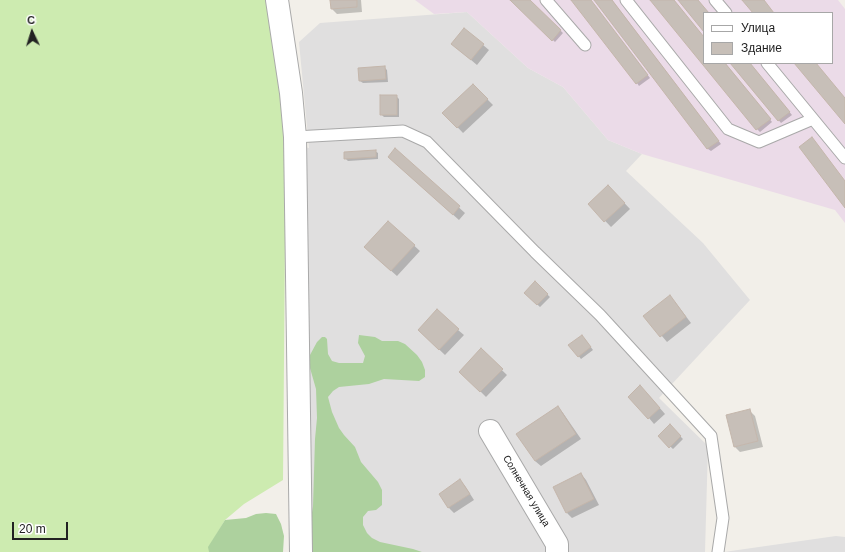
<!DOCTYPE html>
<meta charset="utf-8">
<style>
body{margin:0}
#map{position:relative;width:845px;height:552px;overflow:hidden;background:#f2efe9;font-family:Helvetica,sans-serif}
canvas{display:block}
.legend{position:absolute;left:703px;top:12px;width:130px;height:52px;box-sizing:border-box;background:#fff;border:1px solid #a7a7a7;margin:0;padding:5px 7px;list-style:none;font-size:12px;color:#222}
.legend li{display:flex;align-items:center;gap:8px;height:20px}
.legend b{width:20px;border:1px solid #a7a7a7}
.north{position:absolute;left:12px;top:12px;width:40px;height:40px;-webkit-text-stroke:3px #fff;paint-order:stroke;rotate:356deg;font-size:11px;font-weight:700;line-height:16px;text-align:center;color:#222}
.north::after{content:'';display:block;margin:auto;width:14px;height:18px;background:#222;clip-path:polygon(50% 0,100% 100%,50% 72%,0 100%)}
.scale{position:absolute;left:12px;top:522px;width:56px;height:18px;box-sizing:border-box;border:2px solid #222;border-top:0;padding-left:5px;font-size:12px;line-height:14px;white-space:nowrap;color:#222;-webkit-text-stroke:3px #fff;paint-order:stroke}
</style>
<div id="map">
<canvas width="845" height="552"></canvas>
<ul class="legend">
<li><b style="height:5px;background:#fff"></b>Улица</li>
<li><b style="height:11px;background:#c7bfb8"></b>Здание</li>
</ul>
<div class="north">С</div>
<div class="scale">20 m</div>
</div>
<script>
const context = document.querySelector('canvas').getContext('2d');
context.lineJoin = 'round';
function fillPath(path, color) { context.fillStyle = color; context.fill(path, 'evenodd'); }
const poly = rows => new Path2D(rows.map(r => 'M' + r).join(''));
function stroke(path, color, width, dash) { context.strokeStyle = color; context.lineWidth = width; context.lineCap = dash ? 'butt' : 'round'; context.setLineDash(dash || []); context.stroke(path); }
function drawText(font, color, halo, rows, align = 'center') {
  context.font = font + ' Helvetica,sans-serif'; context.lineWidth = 4; context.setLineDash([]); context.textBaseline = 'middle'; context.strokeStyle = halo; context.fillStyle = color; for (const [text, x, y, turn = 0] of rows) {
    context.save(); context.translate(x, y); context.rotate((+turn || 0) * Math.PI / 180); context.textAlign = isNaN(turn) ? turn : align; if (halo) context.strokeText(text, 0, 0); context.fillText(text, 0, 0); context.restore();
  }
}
fillPath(poly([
 [467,12,528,68,563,87,608,140,642,154,626,171,703,243,750,300,659,398,708,446,705,552,296,552,296,145,309,148,299,42,320,23],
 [836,536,845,537,845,552,724,552]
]), '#e0dfdf');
fillPath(poly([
 [415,0,838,0,845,9,845,223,835,210,642,154,608,140,563,87,528,68,467,12,434,14],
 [704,13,832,13,832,63,704,63]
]), '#ebdbe8');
fillPath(poly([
 [0,0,268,0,286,122,283,480,244,504,225,520,209,547,209,552,0,552]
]), '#cdebb0');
fillPath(poly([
 [359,335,375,337,382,341,398,341,405,344,417,355,422,362,425,370,425,377,419,381,384,379,369,384,339,387,333,391,328,397,332,412,339,428,344,435,355,447,361,462,378,482,382,490,382,505,376,510,368,511,363,517,363,525,367,533,372,538,380,542,413,549,422,552,306,552,313,506,315,439,317,418,316,389,310,368,310,355,317,342,322,337,325,337,327,339,328,354,332,361,339,363,363,363,365,356,358,343],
 [266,513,276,514,281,524,284,536,283,552,209,552,208,547,225,520,246,518,256,514]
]), '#add19e');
fillPath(poly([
 [331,0,361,0,362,12,337,14,332,9],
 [511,0,528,0,563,33,555,42],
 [572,0,590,0,650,78,639,86,637,83],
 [595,0,612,0,721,144,711,151,708,149],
 [652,0,673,0,704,38,704,63,725,63,772,122,760,132,757,129],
 [452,44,483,45,489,50,477,65],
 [731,63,749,63,792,115,781,123],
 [384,67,387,70,388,82,363,83,360,81],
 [473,85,493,105,463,133,444,113],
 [396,96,399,99,399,117,384,117,381,114],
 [395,150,465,213,459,220,394,162],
 [375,151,378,153,378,159,348,161,345,158],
 [614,192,630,209,611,227,589,204],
 [388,222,420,251,397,276,371,253],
 [535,283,550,297,540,307,525,293],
 [675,302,691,323,667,342,645,316],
 [458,330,464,335,445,355,425,336],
 [584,338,593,350,581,359,570,345],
 [481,350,507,375,486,397,461,372],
 [646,392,665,414,654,424,649,418],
 [558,407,563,413,581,439,541,466,535,461],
 [749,410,755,416,763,447,740,452,735,447],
 [670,426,683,439,673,449,659,436],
 [581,474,586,480,599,505,572,518,567,513],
 [460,481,465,486,474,500,454,513,449,508,440,494]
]), '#0003');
const building = poly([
 [330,0,357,0,357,7,331,9,330,0],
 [510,0,530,0,561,30,552,41,510,0],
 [571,0,591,0,648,75,636,84,571,0],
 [594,0,612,0,719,141,707,149,594,0],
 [650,0,674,0,704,37,704,63,725,63,771,119,756,130,650,0],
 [678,0,698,0,709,13,704,13,704,32,678,0],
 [742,0,764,0,774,13,753,13,742,0],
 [464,28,484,44,471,60,451,44,464,28],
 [730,63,750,63,790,112,778,121,730,63],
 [794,63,816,63,845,98,845,124,794,63],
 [385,66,386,79,359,81,358,68,385,66],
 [473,84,488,99,457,128,442,113,473,84],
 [380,95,397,95,397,115,380,115,380,95],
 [812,137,845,181,845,208,799,147,812,137],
 [395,148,460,206,453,215,388,157,395,148],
 [376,150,376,157,344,159,344,152,376,150],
 [608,185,625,203,604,222,588,204,608,185],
 [388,221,415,245,391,271,364,247,388,221],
 [535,281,548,294,537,305,524,293,535,281],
 [670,295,686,317,660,337,643,316,670,295],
 [437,309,459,329,439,350,418,330,437,309],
 [582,335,591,347,578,357,568,345,582,335],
 [481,348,503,369,480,392,459,372,481,348],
 [640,385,660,408,648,419,628,397,640,385],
 [558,406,576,434,535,461,516,434,558,406],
 [750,409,758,441,734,447,726,415,750,409],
 [670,424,681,436,669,448,658,436,670,424],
 [581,473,594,499,566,513,553,487,581,473],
 [460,479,470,494,448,508,439,494,460,479]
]);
fillPath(building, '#c7bfb8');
stroke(building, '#c4b6ab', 1);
const service = poly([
 [546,0,585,45],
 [626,0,728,129,759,142,813,119],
 [715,0,726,13],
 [767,63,845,158],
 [295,137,403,131,427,142,535,252,600,315,711,436,723,518,718,552]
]);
const minor = poly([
 [277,0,291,93,295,137,301,552],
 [490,431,557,544,557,552]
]);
stroke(service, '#a9a9a9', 13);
stroke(minor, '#a9a9a9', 24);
stroke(service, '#fff', 11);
stroke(minor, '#fff', 22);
drawText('10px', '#222', '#fff', [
 ["Солнечная улица",526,491,59]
]);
</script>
